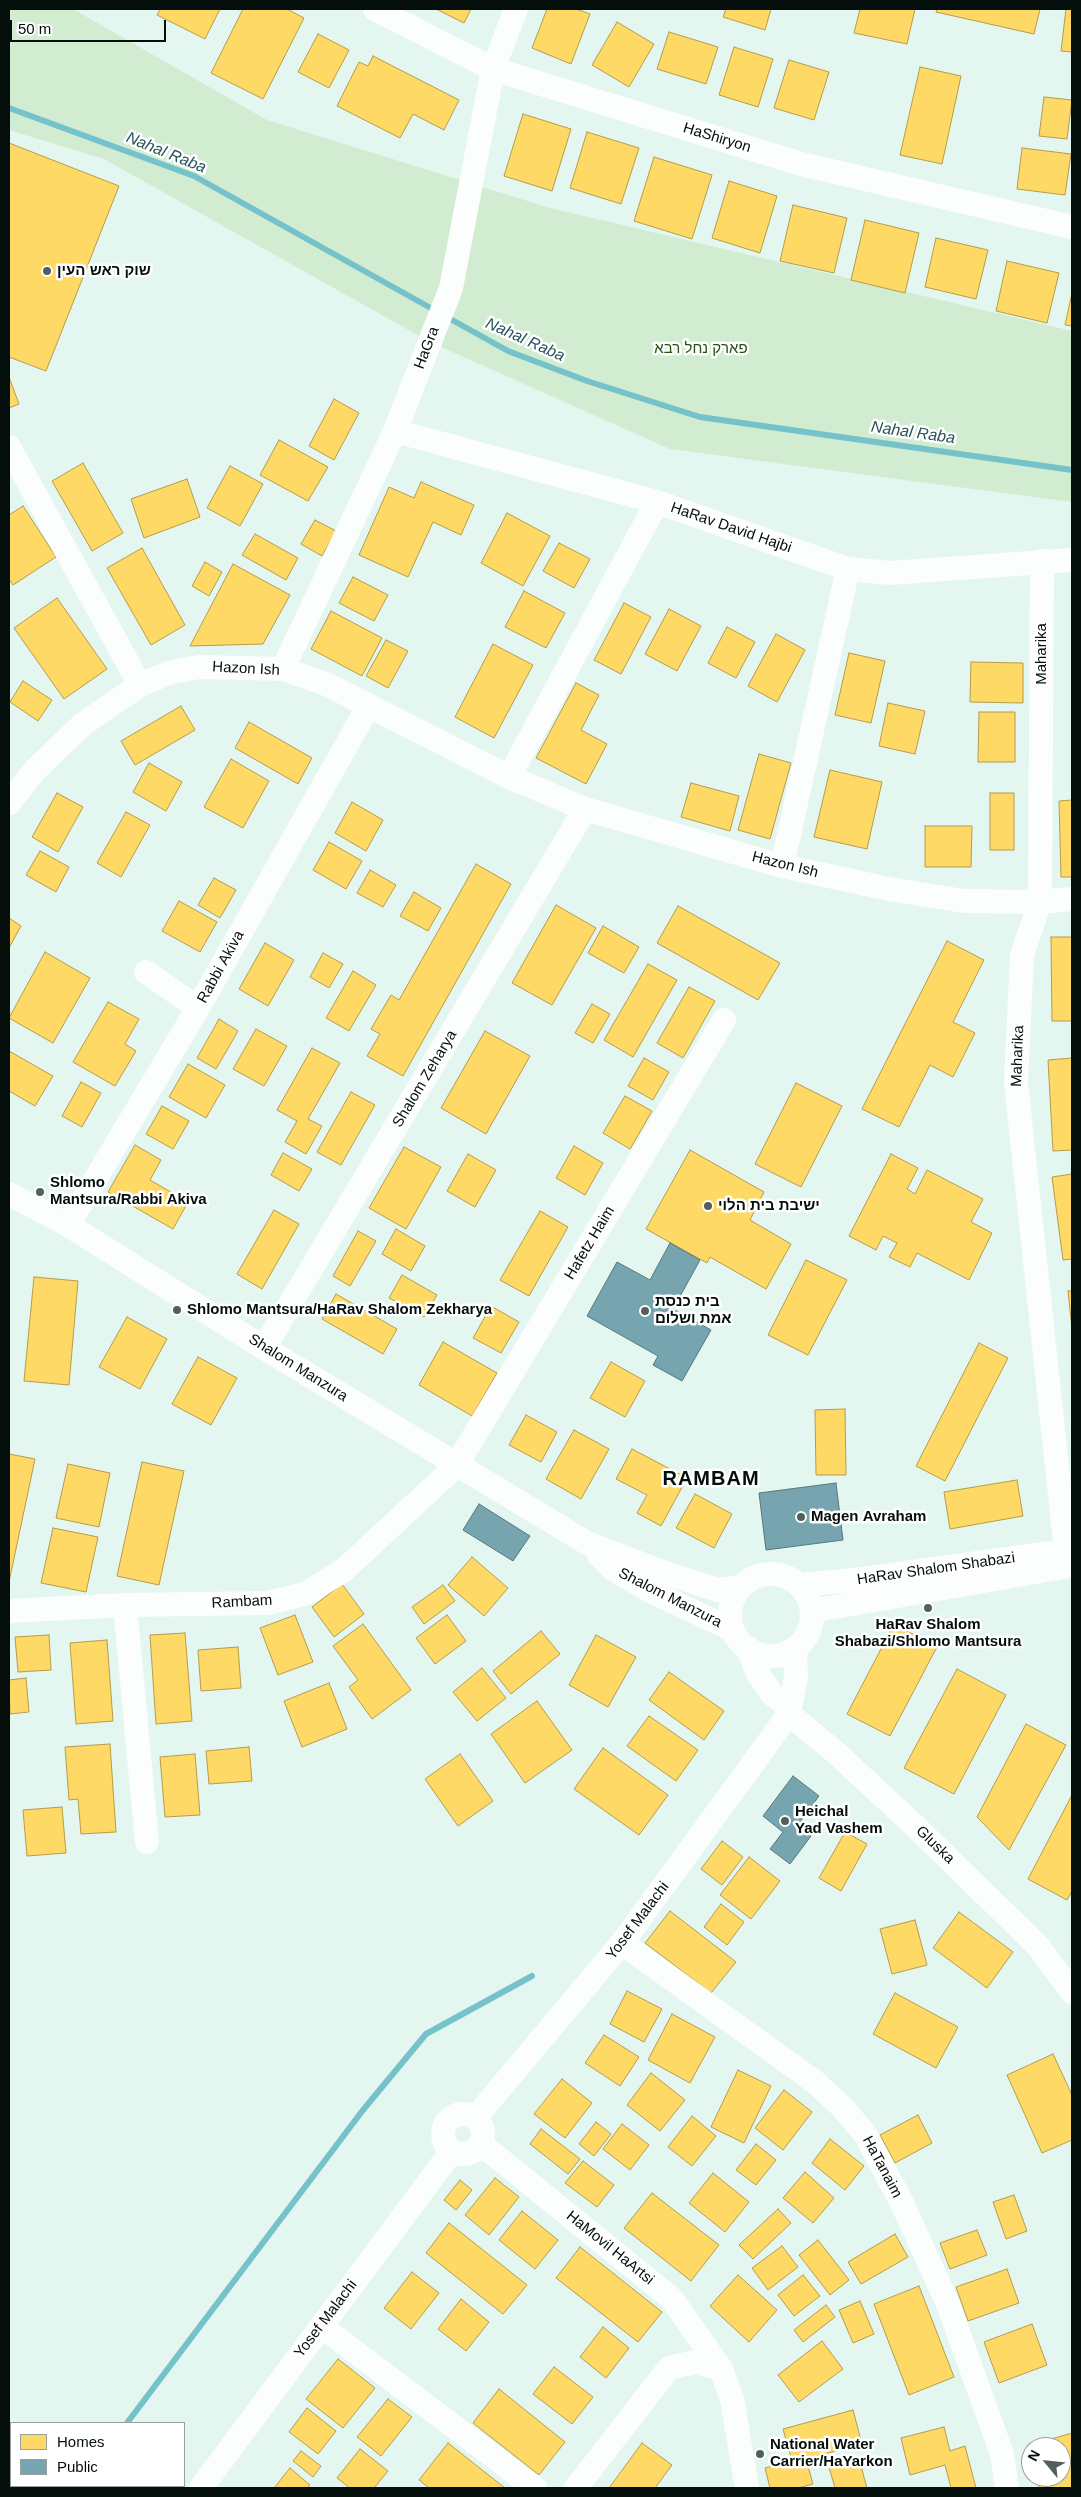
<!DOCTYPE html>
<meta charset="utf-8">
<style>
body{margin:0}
#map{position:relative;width:1081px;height:2497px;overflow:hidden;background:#e3f6ef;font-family:Arial,sans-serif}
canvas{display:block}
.frame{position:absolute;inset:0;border:10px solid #040e0b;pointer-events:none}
.legend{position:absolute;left:10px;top:2422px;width:175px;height:65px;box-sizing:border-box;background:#fff;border:1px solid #9b9f9d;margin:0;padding:6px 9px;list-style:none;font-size:15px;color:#040e0b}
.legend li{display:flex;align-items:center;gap:10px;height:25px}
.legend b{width:25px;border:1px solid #9b9f9d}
.north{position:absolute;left:1021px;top:2437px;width:50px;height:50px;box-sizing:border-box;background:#fff;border:1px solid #9b9f9d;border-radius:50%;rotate:298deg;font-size:14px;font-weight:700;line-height:20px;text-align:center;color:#040e0b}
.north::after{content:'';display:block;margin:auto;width:18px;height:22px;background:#525f5b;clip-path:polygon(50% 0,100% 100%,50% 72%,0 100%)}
.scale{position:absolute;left:10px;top:20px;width:156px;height:22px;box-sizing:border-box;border:2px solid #040e0b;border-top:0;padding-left:6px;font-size:15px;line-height:18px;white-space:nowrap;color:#040e0b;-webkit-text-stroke:4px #fff;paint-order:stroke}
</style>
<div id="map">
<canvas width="1081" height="2497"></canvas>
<div class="frame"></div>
<ul class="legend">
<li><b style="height:14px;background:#ffd966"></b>Homes</li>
<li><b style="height:14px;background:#76a5af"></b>Public</li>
</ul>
<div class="north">N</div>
<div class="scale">50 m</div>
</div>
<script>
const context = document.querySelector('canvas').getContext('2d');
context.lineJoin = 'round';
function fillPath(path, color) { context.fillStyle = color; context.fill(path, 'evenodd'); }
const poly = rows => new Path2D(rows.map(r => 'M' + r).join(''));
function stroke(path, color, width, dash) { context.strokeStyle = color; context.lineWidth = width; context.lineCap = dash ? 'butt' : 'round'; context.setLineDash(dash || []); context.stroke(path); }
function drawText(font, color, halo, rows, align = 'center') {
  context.font = font + ' Arial,Heebo,sans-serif'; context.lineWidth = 5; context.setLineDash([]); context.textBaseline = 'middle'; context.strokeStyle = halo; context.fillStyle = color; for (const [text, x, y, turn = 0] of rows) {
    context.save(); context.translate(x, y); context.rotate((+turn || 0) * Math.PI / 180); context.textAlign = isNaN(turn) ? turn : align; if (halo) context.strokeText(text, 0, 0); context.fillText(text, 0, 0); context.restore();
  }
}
fillPath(poly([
 [9,9,73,9,267,120,550,208,1072,331,1072,502,670,449,430,342,104,159,9,130]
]), '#d2ecd1');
const homes = poly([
 [160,9,220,9,205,39,157,15,160,9],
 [243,9,287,9,304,18,263,99,211,73,243,9],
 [436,9,471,9,464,23,436,9],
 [547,9,576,9,590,14,571,64,532,48,547,9],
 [726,9,771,9,765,30,723,17,726,9],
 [860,9,915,9,907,44,854,33,860,9],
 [937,9,1040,9,1034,34,936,12,937,9],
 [1066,9,1072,9,1072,52,1061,51,1066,9],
 [617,22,654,44,629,87,592,65,617,22],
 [669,32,718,47,706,84,657,69,669,32],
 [318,34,349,50,329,88,298,72,318,34],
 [734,47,773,59,758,107,719,95,734,47],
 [373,56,459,100,444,130,413,114,400,138,337,106,359,62,368,66,373,56],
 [789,60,829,72,814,120,774,108,789,60],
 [920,67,961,76,942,164,900,155,920,67],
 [1044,97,1072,100,1067,139,1039,136,1044,97],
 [523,114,571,129,552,191,504,176,523,114],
 [587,132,639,148,621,204,570,188,587,132],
 [9,143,119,186,46,371,9,357,9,143],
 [1022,148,1071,154,1065,195,1017,189,1022,148],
 [654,157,712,175,692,239,634,221,654,157],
 [729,181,777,196,760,253,712,238,729,181],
 [793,205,847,218,834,273,780,261,793,205],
 [865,220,919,233,905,293,851,280,865,220],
 [936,238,988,250,976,299,925,287,936,238],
 [1007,261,1059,273,1047,323,996,311,1007,261],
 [1072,293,1072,326,1065,325,1072,293],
 [9,377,19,404,9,408,9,377],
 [334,399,359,413,334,460,309,446,334,399],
 [279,440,328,467,308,501,260,475,279,440],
 [83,463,123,533,92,551,52,481,83,463],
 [230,466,263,484,240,526,207,508,230,466],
 [187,479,200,517,144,538,131,499,187,479],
 [421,482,474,505,461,535,433,522,408,577,359,555,389,487,414,498,421,482],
 [23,506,56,557,13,585,9,579,9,515,23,506],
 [507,513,550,536,523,586,481,563,507,513],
 [315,520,336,531,322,556,301,544,315,520],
 [255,534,298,558,286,580,242,555,255,534],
 [559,543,590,559,574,588,543,571,559,543],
 [142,548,185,625,151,645,107,568,142,548],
 [205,562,222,572,209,596,192,586,205,562],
 [233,564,290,595,263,644,190,646,233,564],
 [353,577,388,595,374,621,339,603,353,577],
 [524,591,565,613,546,648,505,627,524,591],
 [57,598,107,669,64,699,14,628,57,598],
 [624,603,651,617,621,674,594,660,624,603],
 [669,609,701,626,677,671,645,654,669,609],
 [331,611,382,638,362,676,311,649,331,611],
 [727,627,755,642,736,678,708,663,727,627],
 [776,634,805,650,777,702,748,686,776,634],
 [386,640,408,651,388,688,366,676,386,640],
 [493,644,533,665,494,738,455,717,493,644],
 [849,653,885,661,871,723,835,715,849,653],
 [971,662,1023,663,1023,703,970,702,971,662],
 [23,681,52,700,38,721,10,702,23,681],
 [576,683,599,695,581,730,607,744,586,784,536,758,576,683],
 [888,703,925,711,915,754,879,746,888,703],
 [181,706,195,730,135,765,121,741,181,706],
 [979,712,1015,712,1015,762,978,762,979,712],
 [249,722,312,758,298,784,235,748,249,722],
 [759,754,791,763,770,839,738,830,759,754],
 [231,759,269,781,243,828,204,807,231,759],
 [149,763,182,782,166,811,133,792,149,763],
 [830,770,882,782,867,849,814,837,830,770],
 [691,783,739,796,730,831,681,817,691,783],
 [57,793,83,807,58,852,32,837,57,793],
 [990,793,1014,793,1014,850,990,850,990,793],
 [1072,800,1072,877,1061,877,1059,801,1072,800],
 [352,802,383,820,366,851,335,833,352,802],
 [126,812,150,825,121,877,97,863,126,812],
 [925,826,972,826,971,867,925,867,925,826],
 [329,842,362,861,346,889,313,870,329,842],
 [40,851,69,867,56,892,26,875,40,851],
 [476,864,511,884,403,1076,367,1056,380,1034,371,1029,391,995,399,1000,476,864],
 [370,870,396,885,383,907,357,893,370,870],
 [214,878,236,890,220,918,198,905,214,878],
 [414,892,441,908,428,931,400,916,414,892],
 [179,901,217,922,200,952,162,931,179,901],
 [556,905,596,928,552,1005,512,983,556,905],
 [678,906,780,963,758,1000,657,943,678,906],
 [9,918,21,926,9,948,9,918],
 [603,926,639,947,624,973,588,953,603,926],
 [1051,937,1072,937,1072,1021,1052,1021,1051,937],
 [947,941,984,960,953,1022,975,1033,953,1077,930,1065,899,1127,862,1109,947,941],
 [265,943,294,960,268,1006,239,989,265,943],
 [45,952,90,978,53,1043,9,1018,45,952],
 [323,953,343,964,329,988,310,977,323,953],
 [648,964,677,980,633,1057,604,1040,648,964],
 [353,971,376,985,349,1031,326,1018,353,971],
 [689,987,715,1001,683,1058,657,1043,689,987],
 [108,1002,139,1019,125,1044,136,1051,115,1086,73,1062,108,1002],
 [592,1004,610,1014,593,1043,575,1033,592,1004],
 [219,1019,238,1031,216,1069,197,1058,219,1019],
 [256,1029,287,1046,264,1086,233,1069,256,1029],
 [485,1031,530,1056,486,1134,441,1108,485,1031],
 [312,1048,340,1063,308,1119,322,1126,306,1154,285,1142,297,1121,277,1110,312,1048],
 [9,1051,53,1076,35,1106,9,1091,9,1051],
 [644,1058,669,1072,653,1100,628,1086,644,1058],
 [1072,1058,1072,1150,1053,1151,1048,1060,1072,1058],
 [188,1064,225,1085,206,1118,169,1097,188,1064],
 [81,1082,101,1093,82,1127,62,1116,81,1082],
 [796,1083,842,1106,801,1187,755,1164,796,1083],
 [351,1092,375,1105,341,1165,317,1152,351,1092],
 [625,1096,652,1111,630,1149,603,1133,625,1096],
 [162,1106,189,1121,173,1149,146,1134,162,1106],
 [135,1145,161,1160,150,1180,188,1202,173,1229,108,1192,135,1145],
 [574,1146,603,1163,585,1195,556,1178,574,1146],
 [404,1147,441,1167,406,1229,369,1208,404,1147],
 [690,1150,764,1192,750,1220,791,1244,766,1289,710,1257,707,1263,646,1229,690,1150],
 [283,1153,312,1169,299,1191,271,1175,283,1153],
 [468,1154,496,1170,475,1207,447,1191,468,1154],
 [891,1154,918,1168,907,1189,915,1194,927,1170,983,1199,971,1222,992,1233,969,1280,917,1253,910,1267,889,1257,897,1243,883,1236,876,1250,849,1236,891,1154],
 [1072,1174,1072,1259,1063,1260,1052,1177,1072,1174],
 [274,1210,299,1224,262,1289,237,1274,274,1210],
 [540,1211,568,1227,529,1296,500,1280,540,1211],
 [396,1229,425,1246,411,1271,382,1254,396,1229],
 [358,1231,376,1241,350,1286,333,1276,358,1231],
 [806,1260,847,1280,808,1355,768,1335,806,1260],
 [402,1275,437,1295,424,1317,389,1298,402,1275],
 [34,1277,78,1281,69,1385,24,1381,34,1277],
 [1068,1291,1072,1291,1072,1329,1068,1291],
 [336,1294,397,1329,383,1354,322,1319,336,1294],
 [491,1306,519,1322,501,1353,473,1338,491,1306],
 [127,1317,167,1339,140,1389,99,1367,127,1317],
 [443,1342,497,1373,472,1416,419,1385,443,1342],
 [979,1343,1008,1358,945,1481,916,1466,979,1343],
 [198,1357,237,1378,211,1425,172,1404,198,1357],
 [611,1362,645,1381,625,1417,590,1398,611,1362],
 [845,1409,846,1475,816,1475,815,1410,845,1409],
 [526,1415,557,1432,541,1462,509,1445,526,1415],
 [574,1430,609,1449,581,1499,546,1479,574,1430],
 [632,1449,687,1478,661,1526,637,1513,647,1495,616,1479,632,1449],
 [9,1454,35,1459,9,1582,9,1454],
 [142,1462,184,1471,159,1585,117,1576,142,1462],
 [68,1464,110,1473,99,1527,56,1518,68,1464],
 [1017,1480,1023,1516,950,1529,944,1492,1017,1480],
 [695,1494,732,1514,714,1548,676,1528,695,1494],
 [53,1528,98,1537,86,1592,41,1583,53,1528],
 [472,1557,508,1588,484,1616,448,1585,472,1557],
 [342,1584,364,1614,334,1637,312,1607,342,1584],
 [443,1585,455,1601,424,1624,412,1607,443,1585],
 [295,1615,313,1662,278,1675,260,1628,295,1615],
 [447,1615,466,1641,435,1664,416,1638,447,1615],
 [363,1624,411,1690,372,1719,349,1687,358,1680,333,1646,363,1624],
 [894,1624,937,1647,890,1736,847,1714,894,1624],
 [541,1631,560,1654,511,1694,493,1671,541,1631],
 [185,1633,192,1721,156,1724,150,1635,185,1633],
 [49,1635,51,1670,18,1672,15,1637,49,1635],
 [596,1635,636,1657,608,1707,569,1685,596,1635],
 [107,1640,113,1721,76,1724,70,1643,107,1640],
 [238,1647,241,1688,201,1691,198,1650,238,1647],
 [482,1668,506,1698,477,1721,453,1692,482,1668],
 [957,1669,1006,1695,954,1794,904,1768,957,1669],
 [669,1672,724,1711,704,1740,649,1700,669,1672],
 [26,1678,29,1712,10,1714,9,1680,26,1678],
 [329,1683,347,1729,302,1747,284,1701,329,1683],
 [537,1701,572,1750,525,1783,491,1734,537,1701],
 [649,1716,698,1750,676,1781,627,1746,649,1716],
 [1026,1724,1066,1745,1009,1850,977,1817,1026,1724],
 [110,1744,116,1832,81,1834,78,1799,69,1800,65,1747,110,1744],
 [249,1747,252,1781,209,1784,206,1751,249,1747],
 [603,1748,668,1795,639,1835,574,1789,603,1748],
 [195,1754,200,1815,165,1817,160,1757,195,1754],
 [460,1754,493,1801,458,1826,425,1779,460,1754],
 [1072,1795,1072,1891,1067,1900,1028,1879,1072,1795],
 [62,1807,66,1853,27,1856,23,1810,62,1807],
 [845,1832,867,1844,841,1891,819,1878,845,1832],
 [722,1841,743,1857,722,1885,701,1869,722,1841],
 [749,1857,780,1881,751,1919,720,1895,749,1857],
 [721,1904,744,1922,727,1945,704,1927,721,1904],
 [670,1911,736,1962,711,1993,645,1943,670,1911],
 [959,1912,1013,1952,987,1988,933,1948,959,1912],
 [915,1920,927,1965,892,1974,880,1929,915,1920],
 [627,1991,662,2009,644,2042,610,2024,627,1991],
 [895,1993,958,2027,936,2068,873,2034,895,1993],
 [672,2014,715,2037,690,2083,648,2060,672,2014],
 [604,2035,639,2057,620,2086,585,2063,604,2035],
 [1053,2054,1072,2095,1072,2140,1042,2153,1007,2075,1053,2054],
 [738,2070,771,2086,744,2143,711,2127,738,2070],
 [651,2073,685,2100,660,2131,627,2105,651,2073],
 [562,2079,592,2103,565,2138,534,2114,562,2079],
 [784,2090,812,2112,783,2150,755,2128,784,2090],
 [918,2115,932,2143,895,2163,880,2135,918,2115],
 [692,2116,716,2136,692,2166,668,2147,692,2116],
 [596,2122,611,2134,594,2156,579,2144,596,2122],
 [622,2124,649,2145,630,2170,603,2149,622,2124],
 [541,2129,580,2159,568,2174,530,2144,541,2129],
 [830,2139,864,2166,845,2190,812,2163,830,2139],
 [756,2144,776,2160,756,2185,736,2170,756,2144],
 [583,2161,614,2185,597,2207,565,2183,583,2161],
 [805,2172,834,2198,813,2223,783,2198,805,2172],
 [713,2173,749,2202,725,2232,689,2203,713,2173],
 [495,2178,519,2197,489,2235,465,2215,495,2178],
 [460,2180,472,2190,456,2210,444,2200,460,2180],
 [652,2193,719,2245,691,2281,624,2228,652,2193],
 [1014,2195,1027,2231,1006,2239,993,2202,1014,2195],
 [778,2209,791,2223,753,2259,739,2245,778,2209],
 [522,2211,558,2240,535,2269,499,2240,522,2211],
 [449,2223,527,2285,503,2314,426,2253,449,2223],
 [977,2230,987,2255,950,2269,940,2243,977,2230],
 [895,2234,908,2257,861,2284,848,2262,895,2234],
 [818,2240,849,2280,830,2295,799,2255,818,2240],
 [782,2246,798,2267,768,2290,752,2268,782,2246],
 [580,2247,662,2312,638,2342,556,2278,580,2247],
 [1007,2269,1019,2303,968,2321,956,2287,1007,2269],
 [412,2272,439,2293,411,2329,384,2308,412,2272],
 [738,2275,777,2310,749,2342,710,2306,738,2275],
 [803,2275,820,2296,794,2316,778,2295,803,2275],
 [919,2286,954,2377,909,2395,874,2304,919,2286],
 [461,2299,489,2322,466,2351,438,2329,461,2299],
 [860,2301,874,2334,853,2343,839,2310,860,2301],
 [826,2305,835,2317,803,2342,794,2330,826,2305],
 [1032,2324,1047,2365,999,2383,984,2342,1032,2324],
 [603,2327,629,2348,606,2378,580,2357,603,2327],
 [822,2341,843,2369,799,2402,778,2375,822,2341],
 [338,2359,375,2388,343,2428,306,2399,338,2359],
 [554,2367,593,2397,572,2424,533,2394,554,2367],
 [499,2389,565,2442,539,2475,473,2423,499,2389],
 [388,2399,412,2417,381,2456,357,2437,388,2399],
 [307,2408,336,2431,318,2454,289,2432,307,2408],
 [853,2410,862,2444,806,2459,813,2484,798,2488,770,2488,765,2468,792,2461,783,2429,853,2410],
 [944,2427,950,2451,965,2446,976,2488,951,2488,945,2465,910,2475,901,2438,944,2427],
 [1072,2433,1072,2488,1039,2488,1036,2477,1061,2477,1061,2447,1031,2447,1031,2460,1027,2446,1072,2433],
 [448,2443,505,2488,429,2488,419,2480,448,2443],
 [642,2443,672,2465,655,2488,609,2488,642,2443],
 [360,2449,388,2471,374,2488,350,2488,337,2478,360,2449],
 [301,2451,321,2466,313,2477,293,2461,301,2451],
 [859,2459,867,2488,835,2488,829,2467,859,2459],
 [290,2468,310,2485,307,2488,274,2488,290,2468]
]);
fillPath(homes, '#ffd966');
stroke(homes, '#b49c4b', 1);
const public = poly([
 [670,1243,700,1260,673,1309,711,1330,682,1381,653,1365,658,1356,587,1316,617,1262,650,1280,670,1243],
 [836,1483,843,1540,766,1550,759,1493,836,1483],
 [479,1504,530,1536,513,1561,463,1530,479,1504],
 [793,1776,819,1796,797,1826,811,1836,790,1864,770,1849,783,1832,763,1816,793,1776]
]);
fillPath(public, '#76a5af');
stroke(public, '#54787e', 1);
stroke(poly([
 [9,108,194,176,436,311],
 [445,316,508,351,587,381,700,417,1072,470],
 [127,2423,363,2110,426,2034,532,1976],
 [78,2488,80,2486]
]), '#75c2ca', 6);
stroke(poly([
 [375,9,493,69,801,164,1072,227],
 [395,431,657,502,848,569,890,573,1072,560],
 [9,447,140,685],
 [1042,561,1040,902,1022,955,1016,1083,1066,1551],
 [283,669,395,431,451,288,493,69,516,9],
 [509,777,657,502],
 [9,803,36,769,83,724,140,685,171,672,199,667,283,669,326,684,509,777,585,809,782,866,889,889,964,901,1040,902,1072,899],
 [782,866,848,569],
 [146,972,198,1008],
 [9,1194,68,1225,264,1348,587,1543,665,1573,718,1590,741,1587],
 [68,1225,198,1008,368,707],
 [264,1348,585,809],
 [599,1555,614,1570,650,1591,733,1630],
 '730 1615a41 41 0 1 1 82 0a41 41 0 1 1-82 0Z',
 [799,1585,855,1580,1072,1550],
 [125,1605,147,1842],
 [9,1611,125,1605,268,1603,305,1594,344,1570,456,1466,724,1020],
 [812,1611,1064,1567],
 [748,1648,757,1672,771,1693,789,1708],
 [795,1648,796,1677,789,1714,834,1751,915,1826,1038,1946,1072,1992],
 [622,1943,815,2082,843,2108,865,2134,900,2199,948,2304,1002,2454,1007,2488],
 '443 2134a20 20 0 1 1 40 0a20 20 0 1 1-40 0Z',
 [475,2118,622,1943,789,1714],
 [481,2144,671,2298,721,2369,732,2399,747,2488],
 [321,2326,535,2488],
 [201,2488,452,2151],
 [576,2488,669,2368,695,2362,721,2369]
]), '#fbfefd', 24);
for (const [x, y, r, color] of [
 [47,271,5,"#525f5b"],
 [40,1192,5,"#525f5b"],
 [708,1206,5,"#525f5b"],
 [177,1310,5,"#525f5b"],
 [645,1311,5,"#525f5b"],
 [801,1517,5,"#525f5b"],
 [928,1608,5,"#525f5b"],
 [785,1821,5,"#525f5b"],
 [760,2454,5,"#525f5b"]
]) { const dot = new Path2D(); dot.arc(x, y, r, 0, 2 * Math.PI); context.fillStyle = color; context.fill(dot); stroke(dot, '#fff', 2); }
drawText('15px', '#040e0b', '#fff', [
 ["HaShiryon",717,138,17],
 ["HaGra",427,348,-69],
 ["HaRav David Hajbi",731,528,19],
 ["Maharika",1042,654,-90],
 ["Hazon Ish",246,669,3],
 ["Hazon Ish",785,865,14],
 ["Rabbi Akiva",221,967,-61],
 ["Maharika",1018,1056,-88],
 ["Shalom Zeharya",425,1079,-59],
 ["Hafetz Haim",590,1243,-59],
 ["Shalom Manzura",298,1368,32],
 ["HaRav Shalom Shabazi",936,1569,-8],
 ["Shalom Manzura",670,1598,27],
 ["Rambam",242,1602,-3],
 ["Gluska",935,1845,44],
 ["Yosef Malachi",638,1921,-53],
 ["HaTanaim",882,2167,62],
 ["HaMovil HaArtsi",610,2248,39],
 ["Yosef Malachi",326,2319,-53]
]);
drawText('bold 15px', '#040e0b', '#fff', [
 ["שוק ראש העין",57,271],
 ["Shlomo",50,1183],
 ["Mantsura/Rabbi Akiva",50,1200],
 ["ישיבת בית הלוי",718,1206],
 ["בית כנסת",655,1302],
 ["אמת ושלום",655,1319],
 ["Shlomo Mantsura/HaRav Shalom Zekharya",187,1310],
 ["Magen Avraham",811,1517],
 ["HaRav Shalom",928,1625,"center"],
 ["Shabazi/Shlomo Mantsura",928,1642,"center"],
 ["Heichal",795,1812],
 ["Yad Vashem",795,1829],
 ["National Water",770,2445],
 ["Carrier/HaYarkon",770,2462]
], 'left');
drawText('15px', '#285013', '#fff', [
 ["פארק נחל רבא",701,349]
]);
drawText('italic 16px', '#27535a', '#fff', [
 ["Nahal Raba",166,153,22],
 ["Nahal Raba",525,340,24],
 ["Nahal Raba",913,433,8]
]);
context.letterSpacing = '1px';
drawText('bold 20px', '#040e0b', '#fff', [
 ["RAMBAM",711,1479]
]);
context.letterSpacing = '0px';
</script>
